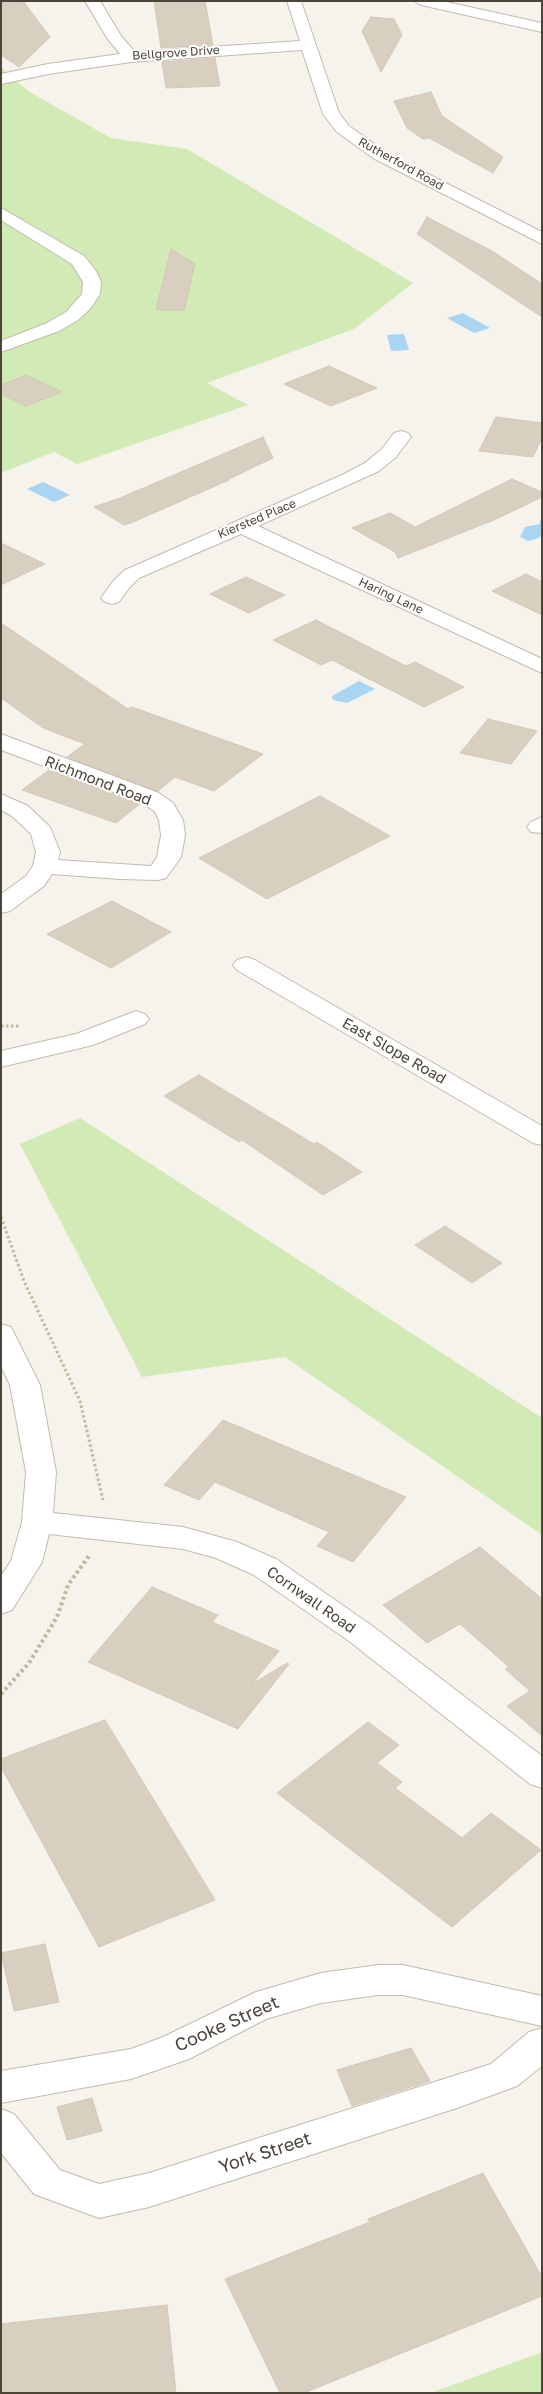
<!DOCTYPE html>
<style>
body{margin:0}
#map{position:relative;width:543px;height:2394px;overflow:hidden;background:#f6f3ec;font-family:"Golos Text",sans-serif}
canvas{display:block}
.frame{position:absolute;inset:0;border:2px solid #4b4439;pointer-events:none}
</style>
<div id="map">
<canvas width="543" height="2394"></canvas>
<div class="frame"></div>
</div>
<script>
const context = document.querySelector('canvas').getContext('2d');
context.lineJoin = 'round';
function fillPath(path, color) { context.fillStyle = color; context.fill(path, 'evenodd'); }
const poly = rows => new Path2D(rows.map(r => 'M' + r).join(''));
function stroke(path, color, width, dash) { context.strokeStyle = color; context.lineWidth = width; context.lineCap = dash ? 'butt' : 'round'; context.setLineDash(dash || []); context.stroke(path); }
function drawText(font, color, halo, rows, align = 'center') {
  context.font = font + ' "Golos Text",sans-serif'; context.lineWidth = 4; context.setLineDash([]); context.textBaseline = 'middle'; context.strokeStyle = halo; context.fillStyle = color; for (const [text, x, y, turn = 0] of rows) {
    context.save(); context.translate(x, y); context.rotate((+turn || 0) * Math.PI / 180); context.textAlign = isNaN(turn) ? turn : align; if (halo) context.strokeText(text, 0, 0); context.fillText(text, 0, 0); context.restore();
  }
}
fillPath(poly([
 [1,67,28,91,111,138,187,149,413,283,354,329,207,383,248,405,77,464,54,452,1,473],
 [80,1118,542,1418,542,1535,285,1357,142,1377,20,1144],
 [542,2352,542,2393,431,2393]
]), '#d2eab5');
fillPath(poly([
 [463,313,490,328,474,333,447,318],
 [404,334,409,350,391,351,387,335],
 [43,482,70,495,54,502,27,489],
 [542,520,542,534,539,538,528,541,520,537,525,527,540,524,539,521],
 [359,681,375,689,347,703,333,700,332,696]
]), '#a9d4f2');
const building = poly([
 [1,1,23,1,50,37,19,67,1,55,1,1],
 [154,1,205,1,213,45,161,48,154,1],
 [371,17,394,19,402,35,381,72,362,31,371,17],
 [215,58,220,86,166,88,162,62,215,58],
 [431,92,442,116,503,157,493,173,429,138,423,139,407,128,394,101,431,92],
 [427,217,492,251,542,284,542,317,417,234,427,217],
 [171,249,195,264,184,310,156,310,171,249],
 [329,366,377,388,331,406,284,384,329,366],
 [26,375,62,392,26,406,1,394,1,385,26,375],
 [496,417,542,423,542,438,533,457,479,451,496,417],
 [263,437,273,458,227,480,229,480,131,523,124,525,94,507,120,498,263,437],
 [512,479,542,492,542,497,494,520,398,558,395,552,352,528,390,513,415,527,512,479],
 [1,543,45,564,1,585,1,543],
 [526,574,542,582,542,615,492,591,526,574],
 [246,577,285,595,249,613,210,594,246,577],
 [316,620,406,666,415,662,464,687,424,707,332,660,321,665,273,640,316,620],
 [1,623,128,709,132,707,263,754,214,791,175,777,158,791,67,757,85,744,43,728,1,698,1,623],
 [488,719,537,731,511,764,460,753,488,719],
 [49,770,140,804,116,823,22,790,49,770],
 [320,796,390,836,267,899,199,858,320,796],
 [112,901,171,932,111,968,47,934,112,901],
 [199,1075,314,1144,317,1142,362,1172,323,1195,242,1140,239,1142,164,1096,199,1075],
 [445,1226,502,1263,472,1283,415,1245,445,1226],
 [223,1420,406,1497,353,1562,317,1546,329,1532,215,1482,199,1500,164,1485,223,1420],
 [480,1547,542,1599,542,1736,507,1706,530,1691,505,1669,509,1667,460,1624,427,1643,383,1605,480,1547],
 [152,1587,218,1615,212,1622,279,1651,252,1684,287,1663,289,1664,238,1729,88,1662,152,1587],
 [105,1720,215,1900,99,1947,1,1767,1,1759,105,1720],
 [368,1722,399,1745,377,1763,402,1782,395,1788,462,1838,491,1813,541,1850,452,1927,277,1793,368,1722],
 [45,1944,59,2002,14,2011,1,1953,45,1944],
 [411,2048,430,2081,352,2106,337,2070,411,2048],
 [92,2098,102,2131,67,2140,57,2107,92,2098],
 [483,2173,542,2277,542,2296,304,2393,280,2393,225,2279,370,2222,368,2219,483,2173],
 [167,2305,176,2393,1,2393,1,2324,167,2305]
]);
fillPath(building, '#d8cfc1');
stroke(building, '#d3c7b4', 1);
const street = poly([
 [85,1,100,1,121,36,135,52,300,41,287,1,301,1,339,113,349,126,385,152,542,232,542,244,373,158,337,132,323,114,302,50,131,62,48,74,1,84,1,74,48,64,120,54,107,38,85,1],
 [414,1,442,1,542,23,542,32,421,5,414,1],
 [1,208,84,256,96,271,101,282,100,294,90,309,78,320,59,331,1,352,1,341,47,323,66,312,82,294,83,282,72,264,1,220,1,208],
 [401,431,408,433,411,437,396,457,379,471,258,526,542,659,542,673,241,534,139,578,129,588,119,602,112,604,105,602,101,598,114,580,125,570,342,475,365,463,382,449,394,433,401,431],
 [1,734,159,793,173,803,183,820,185,835,181,857,166,878,158,880,120,879,52,874,44,886,10,911,1,913,1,894,26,876,33,866,36,852,31,834,12,816,1,810,1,794,28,806,50,827,60,852,58,860,151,866,157,857,161,835,159,820,155,812,143,803,1,750,1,734],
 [542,817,542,833,531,832,527,827,531,822,542,817],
 [246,957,255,960,542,1126,542,1145,533,1143,237,970,233,965,237,960,246,957],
 [136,1011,145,1014,149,1019,145,1024,93,1045,1,1067,1,1051,76,1034,136,1011],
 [1,1324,11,1327,40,1385,56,1472,53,1513,183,1527,237,1542,276,1559,371,1625,542,1756,542,1788,530,1784,349,1641,254,1575,216,1558,183,1549,49,1534,42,1562,12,1610,1,1614,1,1576,11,1561,22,1522,26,1472,10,1385,1,1366,1,1324],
 [378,1965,403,1965,542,1996,542,2026,403,1995,378,1995,321,2003,266,2019,189,2059,131,2079,1,2103,1,2071,131,2049,163,2037,256,1992,321,1973,378,1965],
 [542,2028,542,2066,517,2086,457,2108,149,2207,99,2218,34,2194,1,2153,1,2109,14,2114,60,2170,99,2184,149,2173,491,2064,529,2032,542,2028]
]);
stroke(street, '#c2bbae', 2);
stroke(poly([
 [1,1026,21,1026],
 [1,1217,24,1281,80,1401,103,1500]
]), '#c4b79f', 3, [2.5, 2.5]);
stroke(poly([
 [1,1694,29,1663,57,1617,68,1585,89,1556]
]), '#c4b79f', 4, [3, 3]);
fillPath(street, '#fff');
drawText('12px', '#4b4439', '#fff', [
 ["Bellgrove Drive",176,53,-4],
 ["Rutherford Road",401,164,29],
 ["Kiersted Place",257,519,-23],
 ["Haring Lane",391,596,25]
]);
drawText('15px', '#4b4439', '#fff', [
 ["Richmond Road",98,781,21],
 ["East Slope Road",394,1051,30],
 ["Cornwall Road",311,1600,35]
]);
drawText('18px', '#4b4439', '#fff', [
 ["Cooke Street",227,2024,-24],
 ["York Street",265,2153,-18]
]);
</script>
